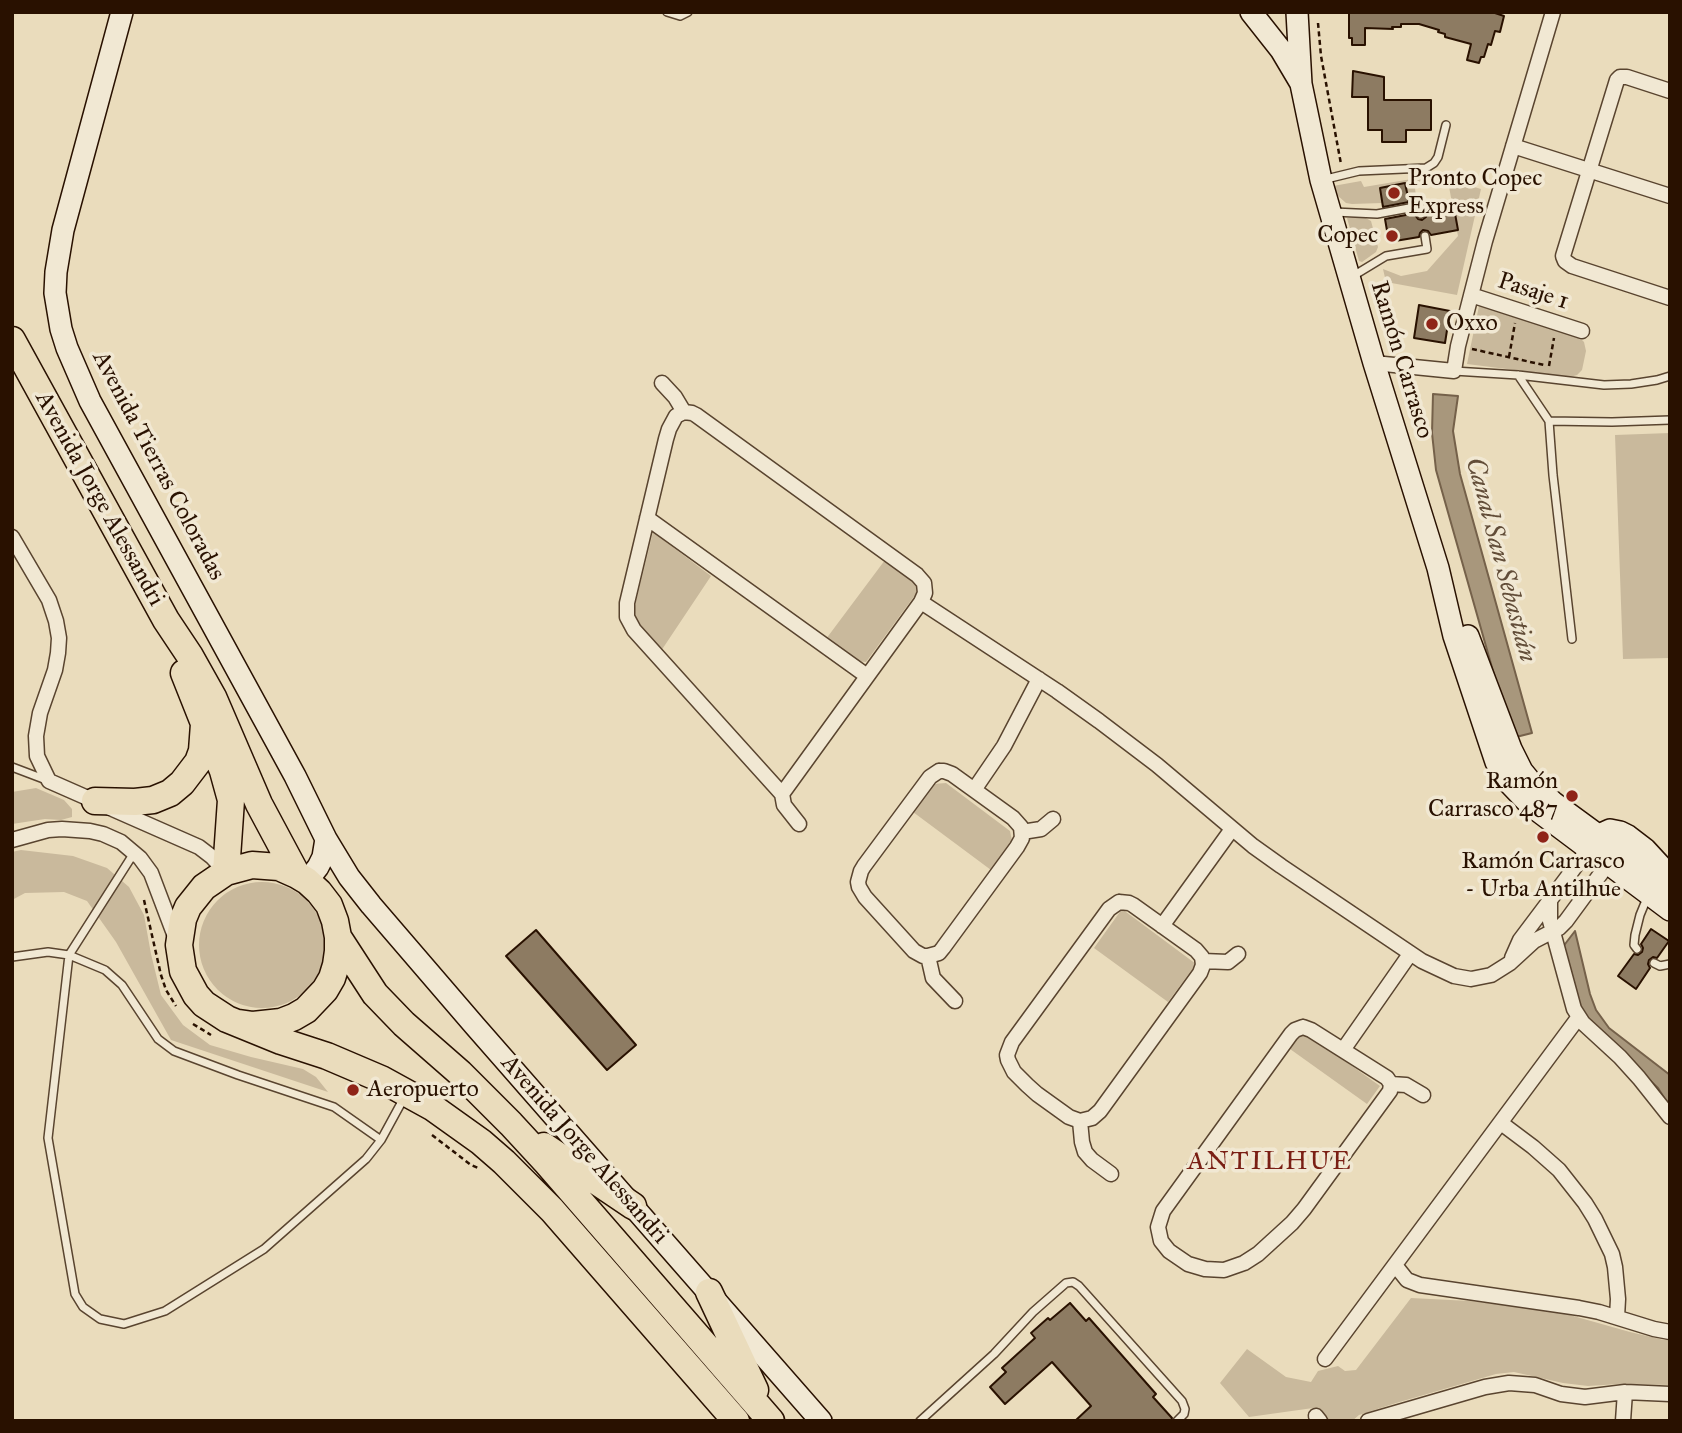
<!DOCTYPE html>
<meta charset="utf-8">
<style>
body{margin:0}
#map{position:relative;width:1682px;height:1433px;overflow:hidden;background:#eadcbc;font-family:"IM FELL Great Primer",serif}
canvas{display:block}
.frame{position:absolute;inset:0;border:14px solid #291100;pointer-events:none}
</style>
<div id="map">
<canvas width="1682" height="1433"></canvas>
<div class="frame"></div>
</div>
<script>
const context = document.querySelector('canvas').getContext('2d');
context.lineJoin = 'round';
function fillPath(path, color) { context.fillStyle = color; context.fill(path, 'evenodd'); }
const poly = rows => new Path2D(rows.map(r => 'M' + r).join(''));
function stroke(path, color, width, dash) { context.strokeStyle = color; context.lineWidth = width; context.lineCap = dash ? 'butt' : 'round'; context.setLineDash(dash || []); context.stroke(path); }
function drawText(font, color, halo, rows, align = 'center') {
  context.font = font + ' "IM FELL Great Primer",serif'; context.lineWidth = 7; context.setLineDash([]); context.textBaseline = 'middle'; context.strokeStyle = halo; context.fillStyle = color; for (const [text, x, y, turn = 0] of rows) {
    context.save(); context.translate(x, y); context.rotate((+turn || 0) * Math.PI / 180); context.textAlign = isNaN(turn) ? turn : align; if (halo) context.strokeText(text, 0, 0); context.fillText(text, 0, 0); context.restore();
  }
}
fillPath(poly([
 [1441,177,1481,189,1457,295,1386,282,1383,269,1401,276,1427,271,1458,236,1448,181,1415,188,1416,197,1382,203,1352,204,1346,203,1337,195,1333,186,1361,181,1364,187,1412,179],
 [1364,217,1371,221,1378,247,1376,252,1362,262,1359,261,1347,218],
 [1479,306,1580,338,1584,342,1586,351,1582,370,1577,375,1570,377,1467,364],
 [1670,433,1670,658,1623,659,1615,435],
 [653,532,711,576,661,651,632,618],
 [885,560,921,587,866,662,856,661,826,639],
 [946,783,1010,831,1012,841,991,870,913,812,933,784],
 [36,788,64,800,72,809,72,817,61,820,45,819,12,824,12,792],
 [21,850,73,856,107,868,129,887,144,915,151,954,161,995,183,1025,210,1045,251,1057,303,1069,316,1077,328,1092,171,1040,116,942,87,901,64,892,25,893,12,900,12,852],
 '199 945a63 63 0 1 1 126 0a63 63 0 1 1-126 0Z',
 [1122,909,1196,964,1168,1002,1094,948],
 [1303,1031,1380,1086,1367,1104,1290,1049],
 [1411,1298,1470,1301,1559,1312,1630,1332,1664,1340,1670,1339,1670,1385,1619,1384,1588,1386,1563,1383,1514,1372,1496,1374,1396,1403,1359,1415,1352,1421,1327,1421,1313,1408,1249,1417,1220,1383,1247,1349,1286,1377,1311,1382,1318,1371,1338,1366,1345,1371,1356,1370]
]), '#c9b99c');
const water = poly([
 [1433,394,1458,396,1453,431,1460,474,1532,733,1512,738,1436,470,1432,433,1433,394],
 [1575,931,1590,994,1596,1010,1609,1028,1670,1075,1670,1107,1658,1088,1602,1036,1587,1019,1577,1002,1562,948,1575,931]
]);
fillPath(water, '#a8977c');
stroke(water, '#75614a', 2);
const building = poly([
 [1349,12,1492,12,1504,16,1500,32,1495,31,1491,45,1488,44,1484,57,1481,57,1479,63,1467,60,1471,44,1445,37,1445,34,1438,32,1439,30,1419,24,1401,24,1401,27,1392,27,1393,29,1365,28,1365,45,1352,45,1352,38,1349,38,1349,12],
 [1353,71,1384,77,1384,100,1431,100,1431,130,1406,130,1406,142,1382,142,1382,130,1368,130,1368,97,1352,97,1353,71],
 [1405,183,1409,202,1383,207,1380,188,1405,183],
 [1454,208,1458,230,1431,235,1428,231,1423,230,1420,233,1419,237,1389,242,1385,219,1411,214,1411,215,1415,215,1418,219,1422,220,1426,217,1427,213,1454,208],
 [1419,305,1450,311,1445,343,1414,338,1419,305],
 [1651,929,1669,941,1657,958,1653,957,1649,960,1648,964,1650,968,1636,989,1618,976,1634,954,1638,955,1642,952,1643,948,1641,944,1651,929],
 [536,930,636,1045,607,1070,506,956,536,930],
 [1070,1303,1086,1321,1089,1318,1156,1394,1153,1397,1172,1418,1171,1421,1075,1421,1091,1406,1052,1362,1005,1404,990,1387,1006,1372,1002,1368,1035,1338,1031,1333,1048,1318,1050,1320,1070,1303]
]);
fillPath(building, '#8d7b62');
stroke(building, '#291100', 2);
const lane = poly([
 [667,12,680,16,688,12],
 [1322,180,1359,171,1426,168,1434,163,1438,157,1446,125],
 [1334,212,1377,214,1420,206,1421,214],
 [1353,276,1386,256,1427,249,1425,236],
 [1454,371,1518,375,1604,385,1631,384,1657,380,1670,376],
 [1518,375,1549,421,1553,475,1572,639],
 [1549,421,1612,422,1670,420],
 [12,767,49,781],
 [134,853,69,955,48,1138,75,1294,83,1307,100,1319,124,1324,165,1311,264,1249,366,1159,381,1140,405,1096],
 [1637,949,1634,945,1635,935,1640,915,1647,898],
 [12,957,48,952,69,955,105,970,122,985,158,1039,174,1051,238,1075,334,1107,381,1140],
 [1654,963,1660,966,1670,964],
 [920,1421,994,1354,1033,1312,1066,1283,1073,1282,1079,1286,1182,1401,1185,1409,1184,1414,1177,1421]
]);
const street = poly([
 [1670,91,1627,77,1620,77,1617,80,1563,256,1565,261,1572,266,1670,298],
 [1513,146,1670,196],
 [1471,295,1582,331],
 [1374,363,1454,371,1458,346,1485,241,1553,12],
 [662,383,675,397,684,412],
 [647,518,867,676],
 [12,537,49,600,56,621,59,638,58,653,55,670,40,713,36,736,37,756,49,781,199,847,212,857,225,871],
 [921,602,1057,691,1099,721,1157,765,1253,846,1281,866,1422,961,1454,976,1471,979,1491,975,1510,963,1534,941,1559,928,1566,921,1613,857],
 [939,771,944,771,952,774,1013,818,1021,827,1022,838,1017,847,943,948,939,953,928,956,923,956,914,951,865,897,859,887,858,882,861,871,864,866,930,777,939,771],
 [974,790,1004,746,1039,679],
 [782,794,921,602,925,593,924,583,917,575,696,415,692,413,684,412,676,416,669,429,666,439,627,603,627,617,634,630,782,794,784,805,799,824],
 [1022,832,1041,829,1053,819],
 [12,840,48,830,62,829,90,831,103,834,121,842,140,858,151,873,176,939],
 [1550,899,1550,921,1574,1009,1583,1023,1620,1057,1639,1078,1670,1117],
 [1119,902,1129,903,1133,905,1196,950,1202,957,1203,965,1200,973,1100,1111,1092,1118,1080,1121,1069,1117,1037,1094,1027,1085,1014,1072,1008,1060,1007,1055,1012,1042,1109,909,1119,902],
 [1162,926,1232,829],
 [928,956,933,978,955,1001],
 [1512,958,1520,940,1593,843],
 [1203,961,1228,962,1238,954],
 [1303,1027,1311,1030,1387,1078,1391,1084,1390,1091,1304,1209,1292,1223,1258,1254,1244,1263,1224,1270,1205,1269,1188,1264,1169,1251,1161,1241,1158,1227,1163,1211,1291,1034,1295,1030,1303,1027],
 [1343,1050,1410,954],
 [1391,1084,1406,1085,1423,1095],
 [1080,1121,1082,1142,1085,1152,1092,1160,1111,1174],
 [1501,1123,1533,1147,1559,1170,1585,1203,1595,1219,1612,1254,1615,1267,1618,1299,1617,1317],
 [1395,1265,1407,1280,1420,1285,1579,1308,1599,1312,1654,1329,1670,1332],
 [1325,1359,1578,1018],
 [1316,1416,1320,1421],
 [1368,1421,1485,1387,1509,1383,1535,1385,1561,1394,1585,1397,1625,1392,1670,1394],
 [1623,1421,1625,1392]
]);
const secondary = poly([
 [122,12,63,230,56,272,55,293,61,329,67,348,90,401,295,776,326,839,349,877,371,905,475,1026,821,1421],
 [1251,12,1281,50,1300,82],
 [1297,12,1301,84,1321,180,1374,363,1438,568,1454,636,1496,762,1509,783,1530,805,1670,910],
 [1468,636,1511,749,1522,771,1531,782,1554,803,1670,888],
 [1599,835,1610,830,1620,832,1628,836,1645,849,1669,875],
 [307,881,318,867,323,857,326,839]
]);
const highway = poly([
 [12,340,166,620,190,656,213,697,259,804,297,875],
 [184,673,223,771,231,800,226,872],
 [95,801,135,802,153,800,170,793,182,783,198,762,202,751,204,724],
 [338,937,375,994,404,1024,460,1073,511,1124,547,1163,771,1421],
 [239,1023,253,1025,281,1022,294,1017,306,1010,325,990,332,978,336,965,338,951,338,937,335,921,329,905,319,892,307,881,297,875,279,867,252,865,226,872,204,887,188,907,183,919,179,945,183,971,196,995,204,1004,227,1019,281,1041,327,1056,381,1079,432,1107,481,1142,504,1162,552,1210,736,1421],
 [544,1146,633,1206],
 [709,1292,755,1390]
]);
stroke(lane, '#59442f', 10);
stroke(street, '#59442f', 17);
stroke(secondary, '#291100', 24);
stroke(highway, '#291100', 29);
stroke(poly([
 [1318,23,1321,56,1341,164],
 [1472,349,1544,365],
 [1509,357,1515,323],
 [1549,366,1554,338],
 [144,900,161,975,166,990,176,1006],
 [193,1024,211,1035],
 [432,1135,471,1165,478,1168]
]), '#291100', 2.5, [5, 3.5]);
stroke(lane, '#f1e8d3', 7);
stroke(street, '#f1e8d3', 14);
stroke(secondary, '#f1e8d3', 21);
stroke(highway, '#eadcbc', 26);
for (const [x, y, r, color] of [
 [1394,193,7,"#8f2418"],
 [1392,236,7,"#8f2418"],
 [1432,324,7,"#8f2418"],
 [1572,796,7,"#8f2418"],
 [1543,837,7,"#8f2418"],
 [353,1090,7,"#8f2418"]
]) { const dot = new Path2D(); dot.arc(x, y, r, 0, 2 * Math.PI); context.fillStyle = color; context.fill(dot); stroke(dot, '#f1e8d3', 2.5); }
drawText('24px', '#291100', '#f1e8d3', [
 ["Pronto Copec",1408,179],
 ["Express",1408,207],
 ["Copec",1378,236,"right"],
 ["Oxxo",1446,324],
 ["Ramón",1558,782,"right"],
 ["Carrasco 487",1558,810,"right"],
 ["Ramón Carrasco",1543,862,"center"],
 ["- Urba Antilhue",1543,890,"center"],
 ["Aeropuerto",367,1090]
], 'left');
drawText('24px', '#291100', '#f1e8d3', [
 ["Pasaje 1",1533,292,18],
 ["Ramón Carrasco",1401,360,73],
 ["Avenida Tierras Coloradas",158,466,62],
 ["Avenida Jorge Alessandri",99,499,61],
 ["Avenida Jorge Alessandri",584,1150,49]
]);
drawText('italic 26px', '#624d38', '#f1e8d3', [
 ["Canal San Sebastián",1500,560,75]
]);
context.letterSpacing = '2px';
drawText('26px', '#7a1f14', '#f1e8d3', [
 ["ANTILHUE",1270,1163]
]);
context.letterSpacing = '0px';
</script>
